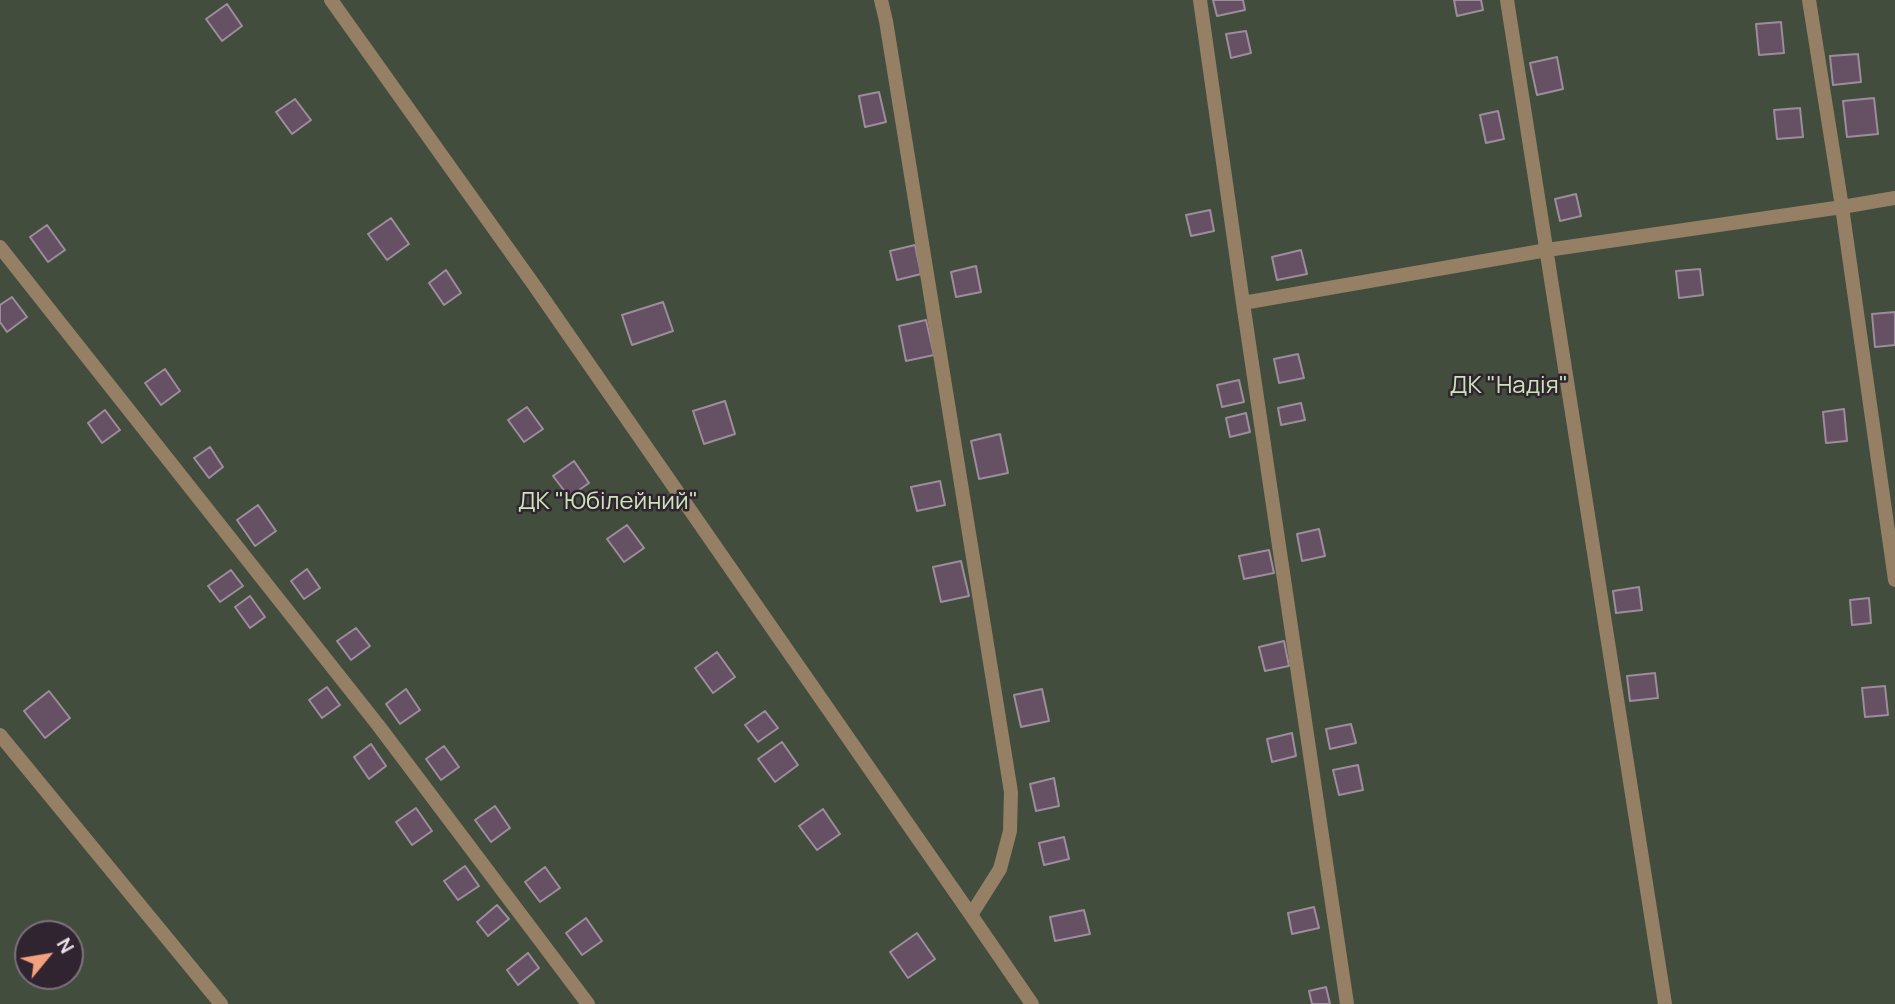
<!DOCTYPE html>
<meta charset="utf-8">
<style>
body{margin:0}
#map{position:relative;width:1895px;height:1004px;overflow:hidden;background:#3c2e3b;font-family:Manrope,sans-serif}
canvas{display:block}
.north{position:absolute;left:14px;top:920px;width:70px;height:70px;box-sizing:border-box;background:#312431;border:2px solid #7c707b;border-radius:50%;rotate:60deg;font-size:19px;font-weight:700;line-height:28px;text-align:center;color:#ece3eb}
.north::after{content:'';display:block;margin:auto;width:24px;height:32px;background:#f2a17e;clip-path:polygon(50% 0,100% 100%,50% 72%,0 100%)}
</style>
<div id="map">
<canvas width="1895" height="1004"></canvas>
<div class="north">N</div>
</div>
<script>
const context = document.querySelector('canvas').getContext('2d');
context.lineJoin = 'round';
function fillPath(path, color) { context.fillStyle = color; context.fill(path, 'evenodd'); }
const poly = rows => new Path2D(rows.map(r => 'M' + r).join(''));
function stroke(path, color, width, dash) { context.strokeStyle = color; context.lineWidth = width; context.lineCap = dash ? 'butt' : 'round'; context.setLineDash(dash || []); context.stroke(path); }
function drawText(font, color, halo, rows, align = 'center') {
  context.font = font + ' Manrope,sans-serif'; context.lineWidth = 5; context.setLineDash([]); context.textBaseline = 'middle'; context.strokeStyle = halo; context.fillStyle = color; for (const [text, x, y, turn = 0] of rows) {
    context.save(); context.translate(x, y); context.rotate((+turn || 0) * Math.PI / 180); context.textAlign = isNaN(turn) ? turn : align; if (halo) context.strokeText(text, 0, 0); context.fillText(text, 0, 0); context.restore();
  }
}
fillPath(poly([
 [0,0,1895,0,1895,1004,0,1004],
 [28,934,70,934,70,976,28,976]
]), '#434d3d');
const building = poly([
 [1213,0,1243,0,1245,10,1217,16,1213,0],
 [1454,0,1481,0,1483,10,1457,16,1454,0],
 [227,4,242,26,222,41,206,19,227,4],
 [1781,22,1784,53,1759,55,1756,24,1781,22],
 [1246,31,1251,53,1231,58,1226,34,1246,31],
 [1858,54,1861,82,1833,85,1830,56,1858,54],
 [1557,57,1563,89,1537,95,1530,63,1557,57],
 [879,92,886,122,865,127,859,96,879,92],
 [1874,98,1878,134,1847,137,1843,101,1874,98],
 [295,99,311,120,292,134,276,112,295,99],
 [1800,108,1803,137,1777,139,1774,110,1800,108],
 [1498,111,1504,139,1486,143,1480,115,1498,111],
 [1576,194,1581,216,1560,221,1555,199,1576,194],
 [1210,210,1214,231,1191,236,1186,215,1210,210],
 [391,218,409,244,387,260,368,234,391,218],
 [47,225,65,250,48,262,30,237,47,225],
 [915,245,921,274,897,280,890,251,915,245],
 [1301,250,1307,274,1277,280,1272,257,1301,250],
 [976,266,981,292,956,297,951,272,976,266],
 [1700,269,1703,295,1679,298,1676,271,1700,269],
 [446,270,461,293,444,305,429,283,446,270],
 [12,297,27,317,7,332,0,322,0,305,12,297],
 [663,302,673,331,632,345,622,315,663,302],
 [1895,312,1895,345,1875,347,1872,314,1895,312],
 [926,320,934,355,906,361,899,326,926,320],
 [1298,354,1304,378,1279,383,1274,359,1298,354],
 [165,369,180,391,161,405,145,383,165,369],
 [1239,380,1244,402,1222,407,1217,385,1239,380],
 [725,401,735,434,704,444,693,411,725,401],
 [1301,403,1305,420,1281,425,1278,408,1301,403],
 [527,407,543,429,524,442,508,420,527,407],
 [1844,409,1847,441,1826,443,1823,412,1844,409],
 [105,410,120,430,102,443,88,423,105,410],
 [1246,413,1250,432,1230,437,1226,418,1246,413],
 [1000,434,1008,473,979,479,971,441,1000,434],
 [210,447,223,467,209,478,194,458,210,447],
 [574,461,589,483,569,497,553,476,574,461],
 [940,481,945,505,917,511,911,487,940,481],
 [258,505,276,531,255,546,237,520,258,505],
 [627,525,644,548,624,562,607,539,627,525],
 [1319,529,1325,556,1302,561,1297,534,1319,529],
 [1269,550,1274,573,1244,579,1239,556,1269,550],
 [961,561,969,596,941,602,933,567,961,561],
 [307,569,320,588,304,599,291,581,307,569],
 [231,570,243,586,220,602,208,586,231,570],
 [1639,587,1642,610,1616,613,1613,591,1639,587],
 [250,596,265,617,250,628,235,607,250,596],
 [1869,598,1871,623,1852,625,1850,600,1869,598],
 [356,628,370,646,351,660,337,641,356,628],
 [1284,641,1289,666,1265,671,1259,647,1284,641],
 [717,652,735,677,713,693,695,668,717,652],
 [1655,673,1658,698,1630,701,1627,676,1655,673],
 [1885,686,1888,715,1865,717,1862,688,1885,686],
 [327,687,340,705,322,718,309,700,327,687],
 [406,689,420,710,400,724,386,704,406,689],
 [1042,689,1049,721,1021,727,1014,695,1042,689],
 [49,691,70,718,45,738,24,711,49,691],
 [765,711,778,728,758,742,745,725,765,711],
 [1351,724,1356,743,1330,749,1326,729,1351,724],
 [1292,733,1296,756,1272,762,1267,739,1292,733],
 [782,742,798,765,775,782,758,759,782,742],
 [371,744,386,766,369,779,354,757,371,744],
 [444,746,459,767,441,780,426,759,444,746],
 [1358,765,1363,790,1339,795,1333,770,1358,765],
 [1054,778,1059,806,1036,811,1030,784,1054,778],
 [495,806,510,828,491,842,475,820,495,806],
 [416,808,432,831,412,845,396,822,416,808],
 [823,809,840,834,817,850,799,826,823,809],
 [1064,837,1069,859,1044,865,1039,843,1064,837],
 [465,866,479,886,458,900,444,881,465,866],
 [545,867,560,888,540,902,525,882,545,867],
 [497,905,509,919,488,936,477,922,497,905],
 [1314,907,1319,928,1292,934,1288,913,1314,907],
 [1084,910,1090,934,1055,941,1050,917,1084,910],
 [586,918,602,941,582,955,566,933,586,918],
 [917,933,935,959,908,978,890,952,917,933],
 [528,953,539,968,518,985,507,970,528,953],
 [1326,987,1330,1004,1312,1004,1309,991,1326,987]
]);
fillPath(building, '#655064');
stroke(building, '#9d8d9c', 2);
stroke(poly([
 [331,0,534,285,971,915,1032,1004],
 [881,0,886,21,1011,792,1010,831,1000,869,971,915],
 [1200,0,1243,303,1347,1004],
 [1507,0,1665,1004],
 [1809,0,1842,207,1895,580],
 [0,247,378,725,588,1004],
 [1243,303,1547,250,1842,207,1895,198],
 [0,735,221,1004]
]), '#957f65', 14);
drawText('24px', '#c9e5b5', '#312431', [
 ["ДК \"Надія\"",1509,386],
 ["ДК \"Юбілейний\"",608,502]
]);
</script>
